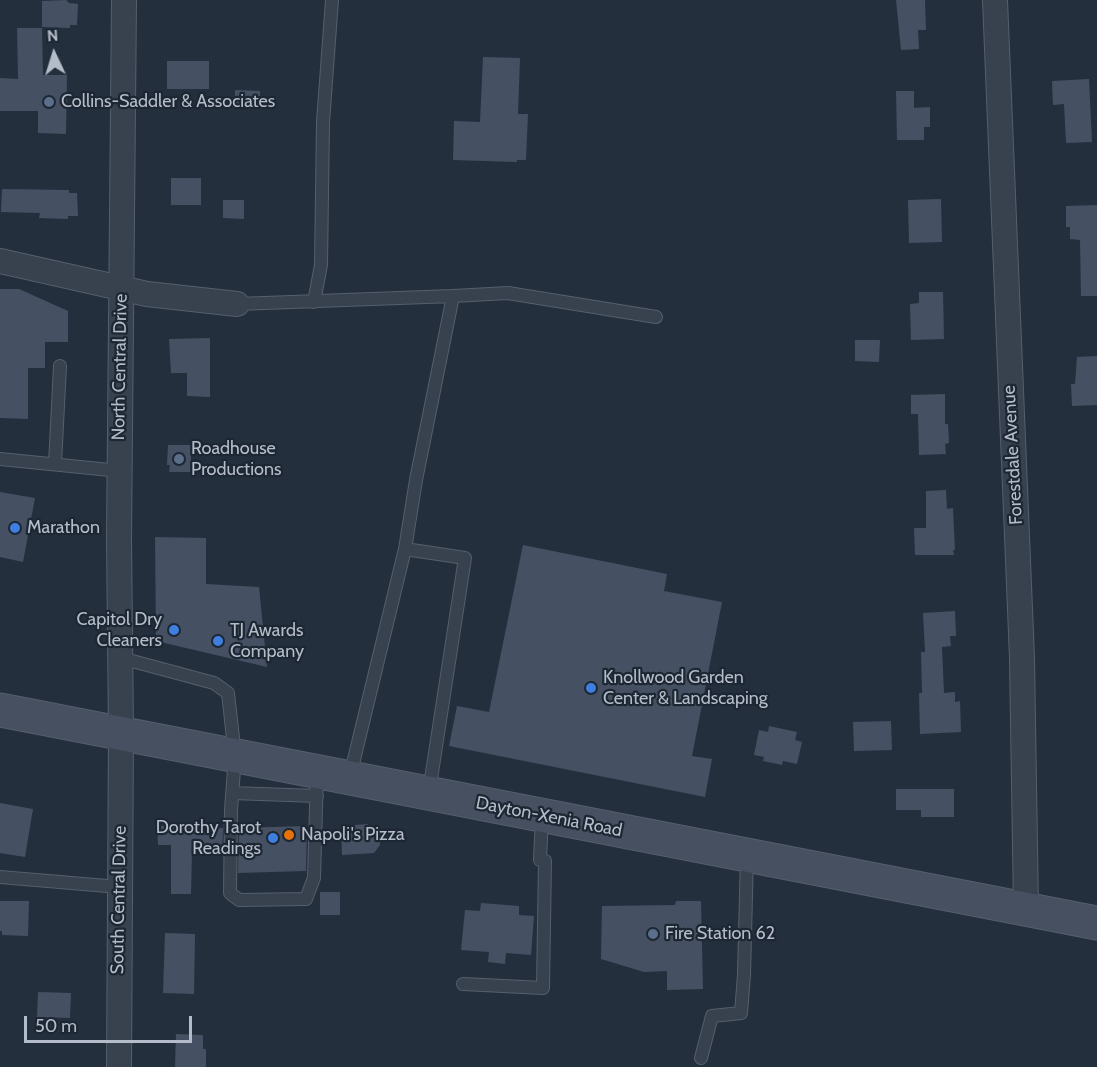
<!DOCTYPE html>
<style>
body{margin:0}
#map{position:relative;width:1097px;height:1067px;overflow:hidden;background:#242f3e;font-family:Cabin,sans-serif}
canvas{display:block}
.north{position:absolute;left:24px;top:24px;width:60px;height:60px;-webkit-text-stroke:4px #1d2633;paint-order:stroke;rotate:356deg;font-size:16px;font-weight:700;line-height:24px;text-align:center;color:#b4bcc9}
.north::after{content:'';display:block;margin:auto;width:21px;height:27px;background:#b4bcc9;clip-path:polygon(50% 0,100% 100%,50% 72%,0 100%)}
.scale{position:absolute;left:24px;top:1016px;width:168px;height:27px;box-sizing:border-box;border:3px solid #b4bcc9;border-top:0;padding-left:8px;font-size:18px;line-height:21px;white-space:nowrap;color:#b4bcc9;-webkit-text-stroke:4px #1d2633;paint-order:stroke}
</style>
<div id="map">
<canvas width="1097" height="1067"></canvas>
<div class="north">N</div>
<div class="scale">50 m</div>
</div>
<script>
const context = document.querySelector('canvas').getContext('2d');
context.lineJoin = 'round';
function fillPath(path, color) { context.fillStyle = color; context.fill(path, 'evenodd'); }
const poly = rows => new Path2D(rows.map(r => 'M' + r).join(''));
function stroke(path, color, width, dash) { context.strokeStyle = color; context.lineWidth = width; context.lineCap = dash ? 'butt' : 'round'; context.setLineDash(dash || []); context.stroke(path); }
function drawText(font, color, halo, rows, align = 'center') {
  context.font = font + ' Cabin,sans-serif'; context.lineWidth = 4.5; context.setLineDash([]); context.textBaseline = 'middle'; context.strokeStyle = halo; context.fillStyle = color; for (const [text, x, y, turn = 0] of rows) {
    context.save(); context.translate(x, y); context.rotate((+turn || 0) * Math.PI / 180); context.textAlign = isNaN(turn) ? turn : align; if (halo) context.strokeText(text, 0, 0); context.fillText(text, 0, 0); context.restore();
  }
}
fillPath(poly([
 [66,0,69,3,78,4,77,25,70,25,70,28,42,27,42,1],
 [896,0,925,0,926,30,918,30,919,49,901,50],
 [17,28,42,28,43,75,67,75,66,134,38,133,38,111,0,111,0,78,18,79],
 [483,57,520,58,518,114,528,114,526,160,517,160,517,162,453,160,454,121,480,122],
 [167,61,209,61,209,89,167,89],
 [1089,79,1092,142,1066,143,1064,104,1053,105,1052,81],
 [235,90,260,91,260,108,235,107],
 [896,91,914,91,914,108,930,107,930,127,924,127,924,140,897,140],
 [171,178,201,178,201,205,171,205],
 [2,189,69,190,69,193,77,193,78,216,68,216,68,219,39,218,40,213,1,212],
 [941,199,942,242,909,243,908,200],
 [223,200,244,200,244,219,223,218],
 [1097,205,1097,296,1081,296,1080,240,1070,239,1070,227,1066,227,1066,206],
 [0,289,19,289,68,311,68,342,45,342,45,368,28,368,28,419,0,418],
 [919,292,943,292,944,339,911,340,910,304,919,303],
 [210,338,210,397,187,396,187,373,171,373,169,339],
 [855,340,880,340,879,362,855,361],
 [1097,356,1097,405,1072,406,1071,384,1075,384,1077,357],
 [945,394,945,424,948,424,949,443,945,444,946,454,919,455,918,414,911,414,911,395],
 [168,445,191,445,191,472,169,472,170,465,167,465],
 [946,490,947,509,953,508,955,550,953,550,954,555,915,555,914,528,926,528,926,491],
 [0,492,35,498,23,562,0,557],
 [155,537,206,538,206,584,259,587,267,667,156,641],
 [523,545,667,574,664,591,722,602,692,756,712,759,705,797,449,746,457,706,489,712],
 [955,611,956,636,950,636,951,646,942,647,944,693,955,692,955,702,960,701,961,732,920,734,919,693,922,693,921,652,925,652,923,613],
 [891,721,892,750,854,751,853,722],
 [769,726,797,732,795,740,802,742,797,764,783,761,782,765,763,761,764,757,754,755,759,730,768,732],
 [896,789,954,789,954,817,921,817,921,810,896,810],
 [0,803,33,809,25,857,0,853],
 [189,824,204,824,204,829,223,828,222,852,192,852,191,894,171,894,171,845,158,845,157,826,189,826],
 [368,824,369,830,380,837,380,845,374,853,342,855,341,826],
 [307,826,306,871,238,873,239,828],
 [320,892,340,892,340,915,320,915],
 [0,901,29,901,28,936,2,935,2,931,0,931],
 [676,901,701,901,703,989,667,990,667,971,644,972,601,959,602,906,675,905],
 [481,903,519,906,519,915,534,916,531,955,506,953,505,964,488,962,489,952,461,950,465,910,480,911],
 [165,933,195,934,194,994,163,993],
 [38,992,71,993,70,1018,37,1017],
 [176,1034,203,1035,203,1049,206,1049,206,1067,175,1067]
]), '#455162');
const service = poly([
 [453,296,508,293,656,317],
 [314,302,321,265,323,122,332,0],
 [237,304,453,296,416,480,405,549],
 [0,459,120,471],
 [55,464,60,366],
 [121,658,214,683,228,693,235,756,231,810,230,893,239,900,306,899,314,878,317,773],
 [350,776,405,549,465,558,429,792],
 [232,793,317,796],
 [0,877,119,887],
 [463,984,543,988,545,861,540,860,542,816],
 [701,1058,712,1016,741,1013,744,975,747,856]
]);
const minor = poly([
 [995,0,1022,658,1026,909],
 [0,261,147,294,237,304],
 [119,1067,121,734,119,538,124,0]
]);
const secondary = poly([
 [0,710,1097,923]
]);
stroke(service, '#565f6c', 14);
stroke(minor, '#565f6c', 26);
stroke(secondary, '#565f6c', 35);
stroke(service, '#38414e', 12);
stroke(minor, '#38414e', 24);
stroke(secondary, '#465061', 33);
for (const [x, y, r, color] of [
 [49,102,6,"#5c6f8a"],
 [179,459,6,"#5c6f8a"],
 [15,528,6,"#3f7fe0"],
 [174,630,6,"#3f7fe0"],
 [218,641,6,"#3f7fe0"],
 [591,688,6,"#3f7fe0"],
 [289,835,6,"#e8710a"],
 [273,838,6,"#3f7fe0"],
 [653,934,6,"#5c6f8a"]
]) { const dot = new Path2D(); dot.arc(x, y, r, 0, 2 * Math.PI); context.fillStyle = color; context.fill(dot); stroke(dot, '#1d2633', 2); }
drawText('18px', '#b4bcc9', '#1d2633', [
 ["Collins-Saddler & Associates",61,102],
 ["Roadhouse",191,449],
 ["Productions",191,470],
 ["Marathon",27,528],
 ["Capitol Dry",162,620,"right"],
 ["Cleaners",162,641,"right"],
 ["TJ Awards",230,631],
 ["Company",230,652],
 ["Knollwood Garden",603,678],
 ["Center & Landscaping",603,699],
 ["Dorothy Tarot",261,828,"right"],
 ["Readings",261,849,"right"],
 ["Napoli's Pizza",301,835],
 ["Fire Station 62",665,934]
], 'left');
drawText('18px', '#b4bcc9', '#1d2633', [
 ["North Central Drive",120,367,-89],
 ["Forestdale Avenue",1013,455,-93],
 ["Dayton-Xenia Road",549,817,11],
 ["South Central Drive",119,900,-89]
]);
</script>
